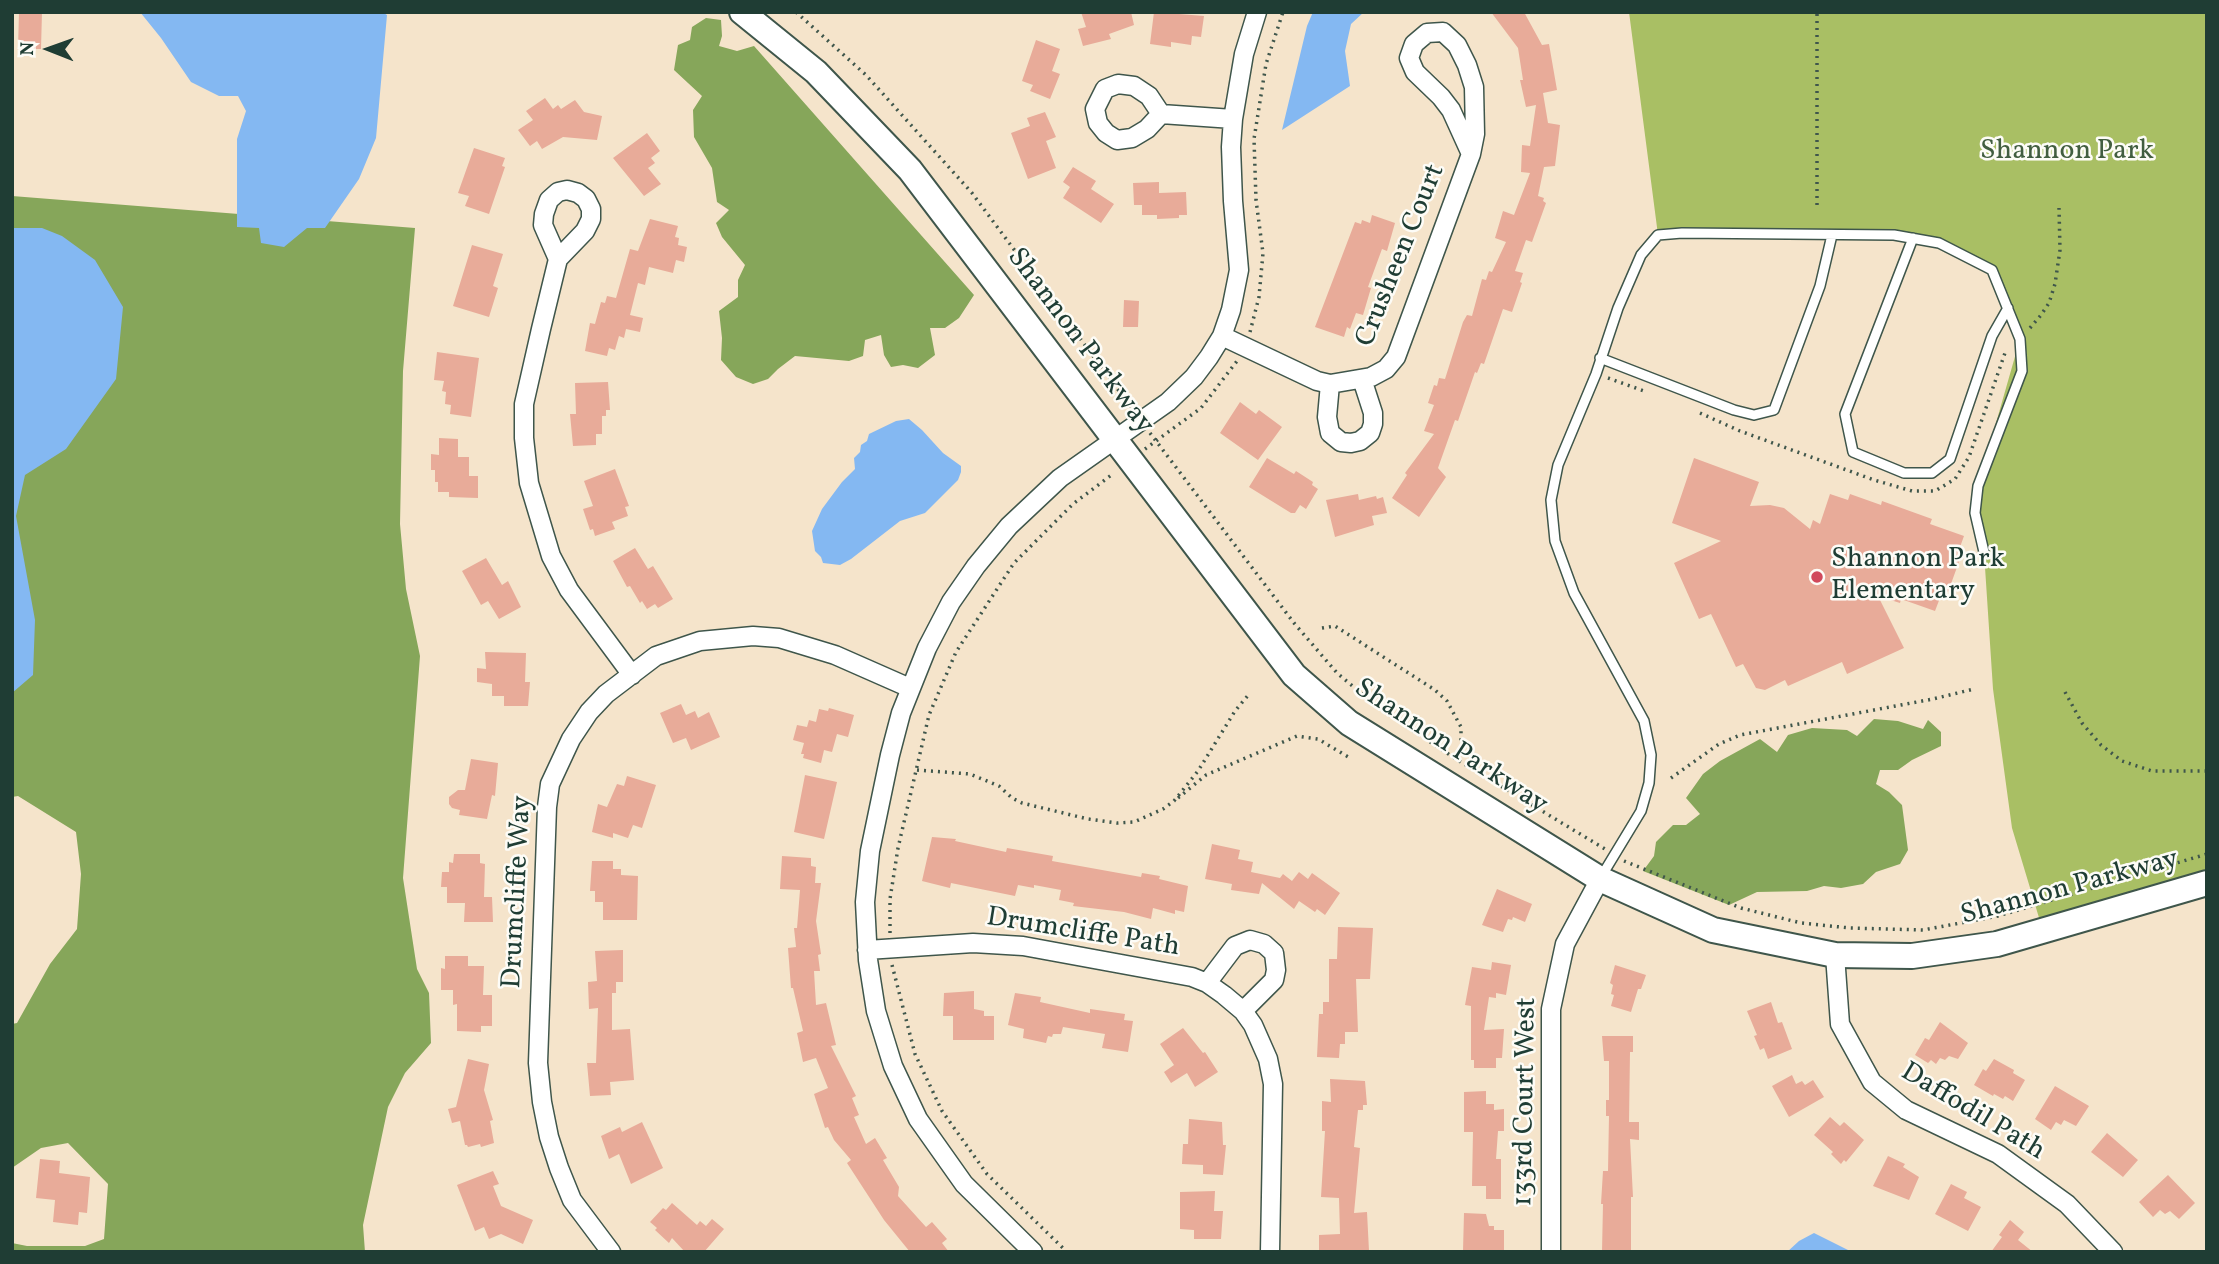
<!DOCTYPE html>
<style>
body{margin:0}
#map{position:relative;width:2219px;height:1264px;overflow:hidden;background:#f5e4cb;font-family:Vollkorn,serif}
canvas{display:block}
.frame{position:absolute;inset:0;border:14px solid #1f3d34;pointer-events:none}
.north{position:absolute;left:14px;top:14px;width:70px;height:70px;-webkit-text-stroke:5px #fdfcf7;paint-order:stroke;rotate:271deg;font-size:19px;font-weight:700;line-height:28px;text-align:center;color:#1f3d34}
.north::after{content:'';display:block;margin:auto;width:24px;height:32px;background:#1f3d34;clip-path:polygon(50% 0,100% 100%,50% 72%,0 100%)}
</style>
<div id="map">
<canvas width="2219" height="1264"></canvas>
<div class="frame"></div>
<div class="north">N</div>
</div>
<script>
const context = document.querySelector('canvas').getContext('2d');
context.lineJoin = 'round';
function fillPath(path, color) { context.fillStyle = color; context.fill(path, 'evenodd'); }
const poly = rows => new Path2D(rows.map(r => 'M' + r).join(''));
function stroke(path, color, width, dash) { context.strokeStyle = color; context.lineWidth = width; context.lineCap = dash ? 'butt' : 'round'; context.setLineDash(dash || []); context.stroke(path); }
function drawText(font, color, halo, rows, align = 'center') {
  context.font = font + ' Vollkorn,serif'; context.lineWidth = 5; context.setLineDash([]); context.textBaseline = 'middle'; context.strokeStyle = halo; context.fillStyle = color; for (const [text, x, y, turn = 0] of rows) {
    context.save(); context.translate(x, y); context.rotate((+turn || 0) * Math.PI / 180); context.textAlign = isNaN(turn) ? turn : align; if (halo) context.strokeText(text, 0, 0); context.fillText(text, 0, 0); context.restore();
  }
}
fillPath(poly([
 [1629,12,2207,12,2207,883,2043,931,2012,828,1993,689,1984,552,1975,513,1978,486,2020,339,1992,270,1939,243,1894,235,1658,235]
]), '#a9bf64');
fillPath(poly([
 [706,18,721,20,722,36,719,46,737,51,754,46,974,295,959,318,945,328,930,328,935,355,918,368,903,365,891,367,884,355,881,335,865,340,863,356,849,361,795,356,778,369,768,379,753,384,736,377,721,360,722,338,719,311,738,297,738,280,745,265,722,237,716,223,729,210,717,202,712,168,694,137,693,110,702,96,674,70,678,45,690,40,692,27],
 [12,196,415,228,403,371,400,524,406,589,420,656,403,878,417,969,429,993,431,1043,405,1073,388,1107,363,1225,365,1252,12,1252,12,1243,27,1246,85,1246,104,1239,108,1184,68,1143,41,1148,12,1168,12,1024,17,1023,50,964,77,929,81,874,76,832,18,796,12,797],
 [1874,719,1898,721,1923,729,1928,720,1941,732,1941,746,1912,760,1898,770,1880,770,1876,784,1889,792,1902,805,1908,850,1900,864,1876,872,1863,884,1841,888,1824,886,1807,891,1757,892,1729,905,1643,871,1654,856,1656,842,1673,825,1686,825,1700,814,1686,798,1703,774,1720,761,1760,739,1777,752,1788,735,1812,728,1847,730,1857,736]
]), '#86a65a');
fillPath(poly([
 [140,12,382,12,387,15,376,138,359,179,325,228,307,228,284,247,261,243,259,228,237,227,237,139,246,111,238,96,219,96,191,82,161,38],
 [1313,12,1364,12,1351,24,1345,51,1350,86,1282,130,1307,26],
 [12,228,42,228,62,236,95,260,123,307,116,379,66,449,25,475,16,516,35,620,33,675,12,693],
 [909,419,922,430,943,453,961,466,961,472,958,480,925,513,900,521,851,559,840,565,823,563,821,557,815,551,812,531,822,509,842,482,855,469,854,458,860,452,861,445,867,441,869,434,896,421],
 [1814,1233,1848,1250,1851,1252,1787,1252,1799,1241]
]), '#84b8f2');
fillPath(poly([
 [19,12,42,12,41,49,18,49],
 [1081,12,1131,12,1134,25,1109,34,1111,39,1083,46,1078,29,1086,27],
 [1154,12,1204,16,1201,37,1192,36,1191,45,1171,42,1171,47,1150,44],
 [1491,12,1524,12,1542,45,1549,44,1557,90,1543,93,1548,123,1560,125,1555,166,1544,167,1538,196,1544,198,1543,201,1546,203,1532,242,1526,240,1515,271,1523,273,1520,282,1522,283,1512,312,1503,309,1484,364,1481,363,1477,373,1475,372,1458,421,1455,420,1438,468,1446,477,1419,517,1392,498,1407,475,1405,473,1434,434,1424,431,1434,405,1428,403,1434,385,1437,386,1439,378,1445,379,1463,322,1467,315,1472,316,1482,279,1486,280,1489,271,1492,272,1506,242,1495,238,1503,211,1514,215,1530,173,1521,172,1522,145,1530,146,1536,105,1526,107,1520,80,1523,80,1518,48],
 [1036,40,1060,49,1052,71,1060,74,1050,99,1030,91,1033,85,1022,81],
 [545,98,553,109,558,105,561,109,575,100,584,112,602,116,597,140,563,137,542,149,537,141,530,146,518,130,533,120,526,111],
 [1045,112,1056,137,1046,141,1056,168,1028,179,1011,133,1030,126,1027,118],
 [647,133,660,151,651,158,655,163,648,168,661,184,644,196,613,158],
 [474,148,505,158,502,166,505,167,489,214,465,206,469,196,458,193],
 [1073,167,1096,181,1091,189,1114,204,1101,223,1063,198,1070,187,1063,182],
 [1159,182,1159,193,1186,192,1187,215,1179,215,1179,218,1157,219,1157,215,1142,215,1142,205,1134,205,1133,183],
 [1372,215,1395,223,1387,251,1382,249,1368,287,1371,288,1363,315,1356,313,1350,329,1347,327,1344,337,1315,327,1355,222,1361,224,1362,220,1370,223],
 [650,219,678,226,675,237,679,238,678,245,687,247,684,262,676,260,673,273,649,267,645,285,638,283,630,315,643,318,640,332,626,329,624,338,619,336,615,350,609,348,607,356,585,351,590,323,595,324,601,302,605,303,607,296,616,298,630,249,638,251],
 [472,245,503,254,493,286,498,288,489,317,453,306],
 [1124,300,1139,301,1138,327,1123,327],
 [437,352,479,358,471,417,450,414,451,405,445,404,446,392,442,391,444,381,434,380],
 [608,382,610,410,606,410,606,416,602,416,602,434,596,434,596,445,573,446,570,414,576,414,575,383],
 [1240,402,1256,414,1259,410,1282,427,1258,460,1220,433],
 [439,438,458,439,458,457,469,457,469,476,478,476,478,498,449,497,449,492,438,492,438,482,435,482,435,470,431,470,431,454,439,455],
 [1267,458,1294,474,1296,471,1313,482,1312,485,1318,489,1306,509,1300,505,1295,513,1291,513,1249,487],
 [1694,458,1759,482,1750,506,1770,505,1784,508,1810,529,1813,520,1820,524,1830,494,1848,500,1850,494,1881,505,1882,501,1932,519,1930,524,1964,536,1956,558,1960,559,1948,592,1943,590,1935,611,1901,599,1900,603,1878,596,1904,648,1847,674,1842,662,1788,686,1785,680,1765,690,1756,688,1743,664,1736,667,1711,614,1699,619,1674,563,1721,541,1672,523],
 [615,469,629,506,625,507,628,516,612,522,615,529,595,536,593,529,590,530,583,509,593,506,584,481],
 [1358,494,1359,500,1376,496,1377,499,1383,497,1387,513,1372,516,1374,525,1335,537,1326,500],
 [635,548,648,569,653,566,673,599,658,608,655,604,647,609,642,601,640,603,630,586,627,587,613,561],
 [486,558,502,585,508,581,521,607,499,619,488,601,481,605,462,571],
 [485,652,526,653,525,682,530,682,528,706,504,706,504,696,492,696,492,684,477,682,477,668,486,669],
 [681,704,686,715,695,711,698,718,709,712,720,737,691,750,686,738,673,743,660,713],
 [829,708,854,715,848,737,837,734,832,752,824,750,821,763,803,758,804,754,801,754,804,743,793,740,797,725,807,727,809,720,816,722,819,709,828,711],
 [471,759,498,763,495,796,492,795,487,819,459,815,460,810,452,808,449,804,449,797,458,790,465,790],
 [805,775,837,782,824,839,794,832],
 [627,776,656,785,642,828,633,825,628,838,613,833,613,838,592,832,598,804,607,807,617,784,624,786],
 [932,837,956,839,955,841,1006,852,1007,848,1053,856,1052,861,1141,877,1142,873,1160,876,1159,879,1188,886,1184,912,1175,910,1175,914,1153,908,1151,919,1124,912,1073,906,1074,903,1059,900,1061,890,1034,885,1034,888,1018,885,1015,896,951,883,950,888,922,881],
 [1212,844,1240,850,1238,859,1253,862,1251,872,1280,878,1283,874,1292,881,1299,872,1308,879,1312,873,1340,893,1325,915,1317,909,1315,912,1299,901,1294,909,1262,883,1259,894,1231,890,1232,884,1205,879],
 [454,854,480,854,480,863,485,864,484,897,492,897,493,922,464,922,465,903,447,903,447,887,441,887,442,872,449,872,449,862,453,863],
 [782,856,811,858,811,866,816,867,815,883,821,883,816,921,821,954,818,955,820,971,814,971,816,1005,826,1003,836,1045,831,1046,856,1096,852,1098,859,1115,854,1117,866,1144,875,1138,887,1158,883,1160,899,1187,898,1196,926,1227,932,1222,947,1239,942,1243,949,1252,910,1252,884,1220,847,1163,851,1160,834,1140,828,1127,825,1128,814,1094,828,1088,816,1058,803,1062,797,1033,803,1031,793,988,791,988,788,948,796,947,794,928,797,928,800,890,780,889],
 [592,861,613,861,613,869,621,869,621,875,638,876,637,920,603,920,603,902,595,902,595,891,590,891],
 [1497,889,1532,904,1525,922,1513,917,1512,920,1508,919,1503,932,1482,925],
 [1338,927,1373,928,1370,979,1356,979,1358,1032,1345,1032,1345,1044,1340,1044,1339,1058,1317,1057,1319,1014,1323,1014,1323,1002,1329,1002,1329,959,1337,959],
 [623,950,623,982,616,982,616,993,612,993,612,1030,630,1029,634,1080,610,1082,611,1095,590,1096,587,1063,596,1063,598,1008,589,1009,588,982,597,981,595,951],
 [445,956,468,956,468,966,484,966,483,995,492,995,492,1026,481,1026,481,1032,457,1031,457,1004,453,1005,453,990,441,990,441,968,445,969],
 [1492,962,1511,965,1506,995,1496,993,1496,998,1489,997,1484,1030,1504,1029,1502,1058,1496,1058,1496,1068,1474,1068,1474,1060,1471,1060,1471,1006,1465,1005,1472,967,1491,970],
 [1615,965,1646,975,1641,989,1638,989,1631,1012,1611,1006,1614,995,1611,994,1613,985,1610,983],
 [974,991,974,1009,984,1011,984,1016,994,1016,994,1040,953,1040,953,1016,943,1016,944,993],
 [1015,993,1041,997,1040,1002,1090,1013,1090,1009,1125,1014,1124,1020,1133,1021,1128,1052,1102,1048,1105,1034,1063,1027,1061,1034,1053,1034,1052,1037,1048,1036,1046,1043,1023,1038,1024,1029,1008,1025],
 [1771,1002,1778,1023,1782,1022,1792,1049,1768,1059,1764,1048,1760,1050,1754,1036,1757,1035,1747,1011],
 [1940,1022,1968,1043,1958,1059,1949,1056,1945,1060,1940,1058,1936,1064,1931,1060,1928,1063,1915,1055,1925,1038,1929,1040],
 [1183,1028,1203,1053,1205,1052,1218,1072,1195,1087,1187,1073,1171,1083,1164,1072,1174,1065,1160,1044],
 [1602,1036,1633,1036,1633,1052,1630,1052,1629,1122,1639,1122,1639,1140,1630,1139,1633,1197,1631,1197,1631,1252,1602,1252,1603,1204,1601,1204,1603,1171,1608,1171,1609,1116,1606,1116,1606,1100,1609,1100,1609,1061,1604,1061],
 [468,1059,489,1064,484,1090,493,1120,490,1121,494,1143,481,1147,480,1144,468,1147,467,1145,465,1145,460,1121,452,1123,448,1109,456,1107],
 [1994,1059,2014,1070,2013,1073,2025,1080,2013,1101,2005,1096,2003,1099,1994,1094,1993,1096,1974,1085,1983,1069,1986,1071],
 [1792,1075,1796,1084,1802,1081,1805,1085,1813,1080,1824,1097,1789,1117,1772,1086],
 [1330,1079,1365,1081,1367,1105,1363,1105,1363,1110,1358,1110,1354,1147,1360,1148,1354,1213,1367,1212,1369,1251,1319,1252,1319,1235,1340,1234,1339,1198,1321,1197,1325,1131,1322,1131,1322,1101,1331,1102],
 [2055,1086,2089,1106,2076,1126,2064,1120,2061,1125,2056,1122,2051,1130,2035,1119],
 [1486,1091,1486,1104,1494,1104,1494,1110,1504,1109,1504,1131,1498,1131,1496,1159,1501,1159,1501,1199,1486,1199,1486,1186,1472,1186,1473,1132,1464,1132,1464,1092],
 [1830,1117,1840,1126,1844,1122,1864,1140,1846,1162,1844,1160,1841,1164,1831,1154,1833,1152,1814,1135],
 [1189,1119,1222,1122,1223,1145,1226,1145,1223,1175,1203,1174,1203,1165,1182,1164,1183,1144,1188,1144],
 [642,1122,663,1168,631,1184,619,1154,609,1159,601,1136,620,1127,622,1132],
 [2107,1133,2138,1160,2123,1177,2091,1152],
 [1888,1156,1905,1164,1903,1167,1919,1177,1909,1200,1873,1186],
 [40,1159,60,1161,59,1173,90,1177,87,1213,79,1212,78,1225,53,1222,55,1200,36,1198],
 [493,1171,499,1184,493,1186,501,1206,533,1220,523,1244,501,1234,489,1239,484,1227,475,1231,457,1185],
 [2168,1175,2195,1203,2179,1219,2170,1211,2165,1214,2160,1210,2153,1217,2139,1202],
 [1951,1184,1967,1192,1964,1198,1981,1207,1968,1231,1935,1214],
 [1215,1191,1214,1211,1223,1211,1221,1239,1194,1239,1194,1230,1180,1229,1180,1192],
 [672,1203,697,1225,700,1221,706,1226,712,1219,724,1229,704,1252,685,1252,672,1238,669,1243,655,1230,657,1228,650,1222,663,1208,666,1210],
 [1464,1213,1486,1214,1489,1226,1494,1226,1494,1230,1504,1230,1504,1252,1463,1251],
 [2010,1220,2024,1232,2018,1240,2033,1252,1991,1252,2002,1237,1999,1235]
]), '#e8ab99');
const lane = poly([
 [1913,238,1845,414,1853,452,1904,473,1932,473,1950,459,1992,336,2008,308],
 [1600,358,1734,410,1754,415,1774,410,1820,286,1832,235],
 [1601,877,1641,811,1649,783,1651,755,1644,721,1574,593,1555,541,1551,500,1558,465,1596,374,1618,308,1641,255,1658,235,1682,233,1894,235,1939,243,1992,270,2020,339,2022,371,1978,486,1975,513,1984,552]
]);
const street = poly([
 [1161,114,1147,129,1132,138,1117,140,1106,133,1098,123,1095,109,1105,89,1118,84,1134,86,1149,96,1161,114,1233,119],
 [558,259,543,225,544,214,549,200,558,192,567,190,578,193,586,199,591,209,591,219,585,231,558,259,541,329,524,404,524,438,529,483,551,556,569,590,632,675],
 [1222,336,1317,381,1330,384,1371,377,1386,369,1396,357,1471,154,1475,134,1474,87,1467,65,1457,45,1443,32,1427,33,1414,44,1409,58,1415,72,1441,97,1451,110,1471,154],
 [1330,384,1327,417,1330,433,1341,442,1351,443,1360,441,1370,433,1373,424,1373,413,1362,379],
 [867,950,973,943,1023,946,1192,977,1207,983,1224,995,1243,1011,1253,1025,1268,1059,1273,1084,1270,1252],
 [1835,955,1840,1024,1872,1082,1906,1110,1998,1154,2067,1204,2113,1252],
 [1207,983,1235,946,1250,940,1264,944,1274,953,1276,970,1274,980,1243,1011],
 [611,1252,572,1200,559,1168,549,1137,542,1102,538,1063,547,807,550,784,571,739,589,712,606,694,656,656,700,641,753,636,779,638,835,655,910,688],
 [1033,1252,964,1184,918,1119,893,1066,876,1011,868,960,865,902,870,851,890,755,901,713,927,648,951,602,976,566,1009,526,1060,478,1168,402,1194,377,1209,357,1222,336,1231,310,1239,270,1233,201,1231,147,1233,119,1244,54,1257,12],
 [1551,1252,1551,1009,1565,944,1600,879]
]);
const secondary = poly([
 [742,12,816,72,910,170,1294,675,1349,723,1600,879,1713,930,1835,955,1912,956,1997,944,2207,883]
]);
stroke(lane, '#3f564b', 12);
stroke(street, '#3f564b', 21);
stroke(secondary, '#3f564b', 28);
stroke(poly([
 [796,12,866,75,972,193,1131,407],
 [1817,205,1817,12],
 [2030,328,2041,315,2049,303,2055,284,2060,250,2059,208],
 [1250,332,1259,297,1263,253,1256,200,1254,139,1266,64,1283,12],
 [1608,378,1644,391],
 [1700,413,1740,431,1874,480,1912,491,1935,491,1955,479,1969,457,2006,350],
 [1150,433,1294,623,1337,673,1379,708,1456,759,1605,849],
 [1145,449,1201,408,1237,361],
 [1322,628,1335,626,1435,690,1447,701,1461,727,1461,749,1456,759],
 [2065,692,2082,723,2101,745,2122,761,2152,771,2207,771],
 [917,770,970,774,999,786,1012,798,1022,803,1088,819,1117,823,1134,822,1163,809,1174,801,1198,771,1235,711,1250,693],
 [1671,778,1719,744,1740,735,1933,699,1974,689],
 [1178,798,1206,775,1297,736,1318,739,1350,758],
 [1624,861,1741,908,1801,923,1850,928,1923,930,1998,916,2207,854],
 [890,933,890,899,898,848,929,715,956,652,1014,563,1073,504,1114,473],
 [892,965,915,1054,942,1111,987,1174,1067,1252]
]), '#3f564b', 3.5, [2, 5]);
stroke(lane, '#fff', 9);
stroke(street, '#fff', 18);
stroke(secondary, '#fff', 24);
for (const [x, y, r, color] of [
 [1817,577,7,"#d1495b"]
]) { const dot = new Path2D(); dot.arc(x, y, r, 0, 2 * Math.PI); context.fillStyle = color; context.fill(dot); stroke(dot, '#fdfcf7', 2.5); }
drawText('28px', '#425e40', '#fdfcf7', [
 ["Shannon Park",2067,153]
]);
drawText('28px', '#1f3d34', '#fdfcf7', [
 ["Crusheen Court",1402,256,-68],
 ["Shannon Parkway",1079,342,53],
 ["Shannon Parkway",1450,748,33],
 ["Shannon Parkway",2070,889,-15],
 ["Drumcliffe Way",519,892,-87],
 ["Drumcliffe Path",1083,934,9],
 ["133rd Court West",1527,1102,-89],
 ["Daffodil Path",1972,1113,31]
]);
drawText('28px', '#1f3d34', '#fdfcf7', [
 ["Shannon Park",1831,561],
 ["Elementary",1831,593]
], 'left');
</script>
